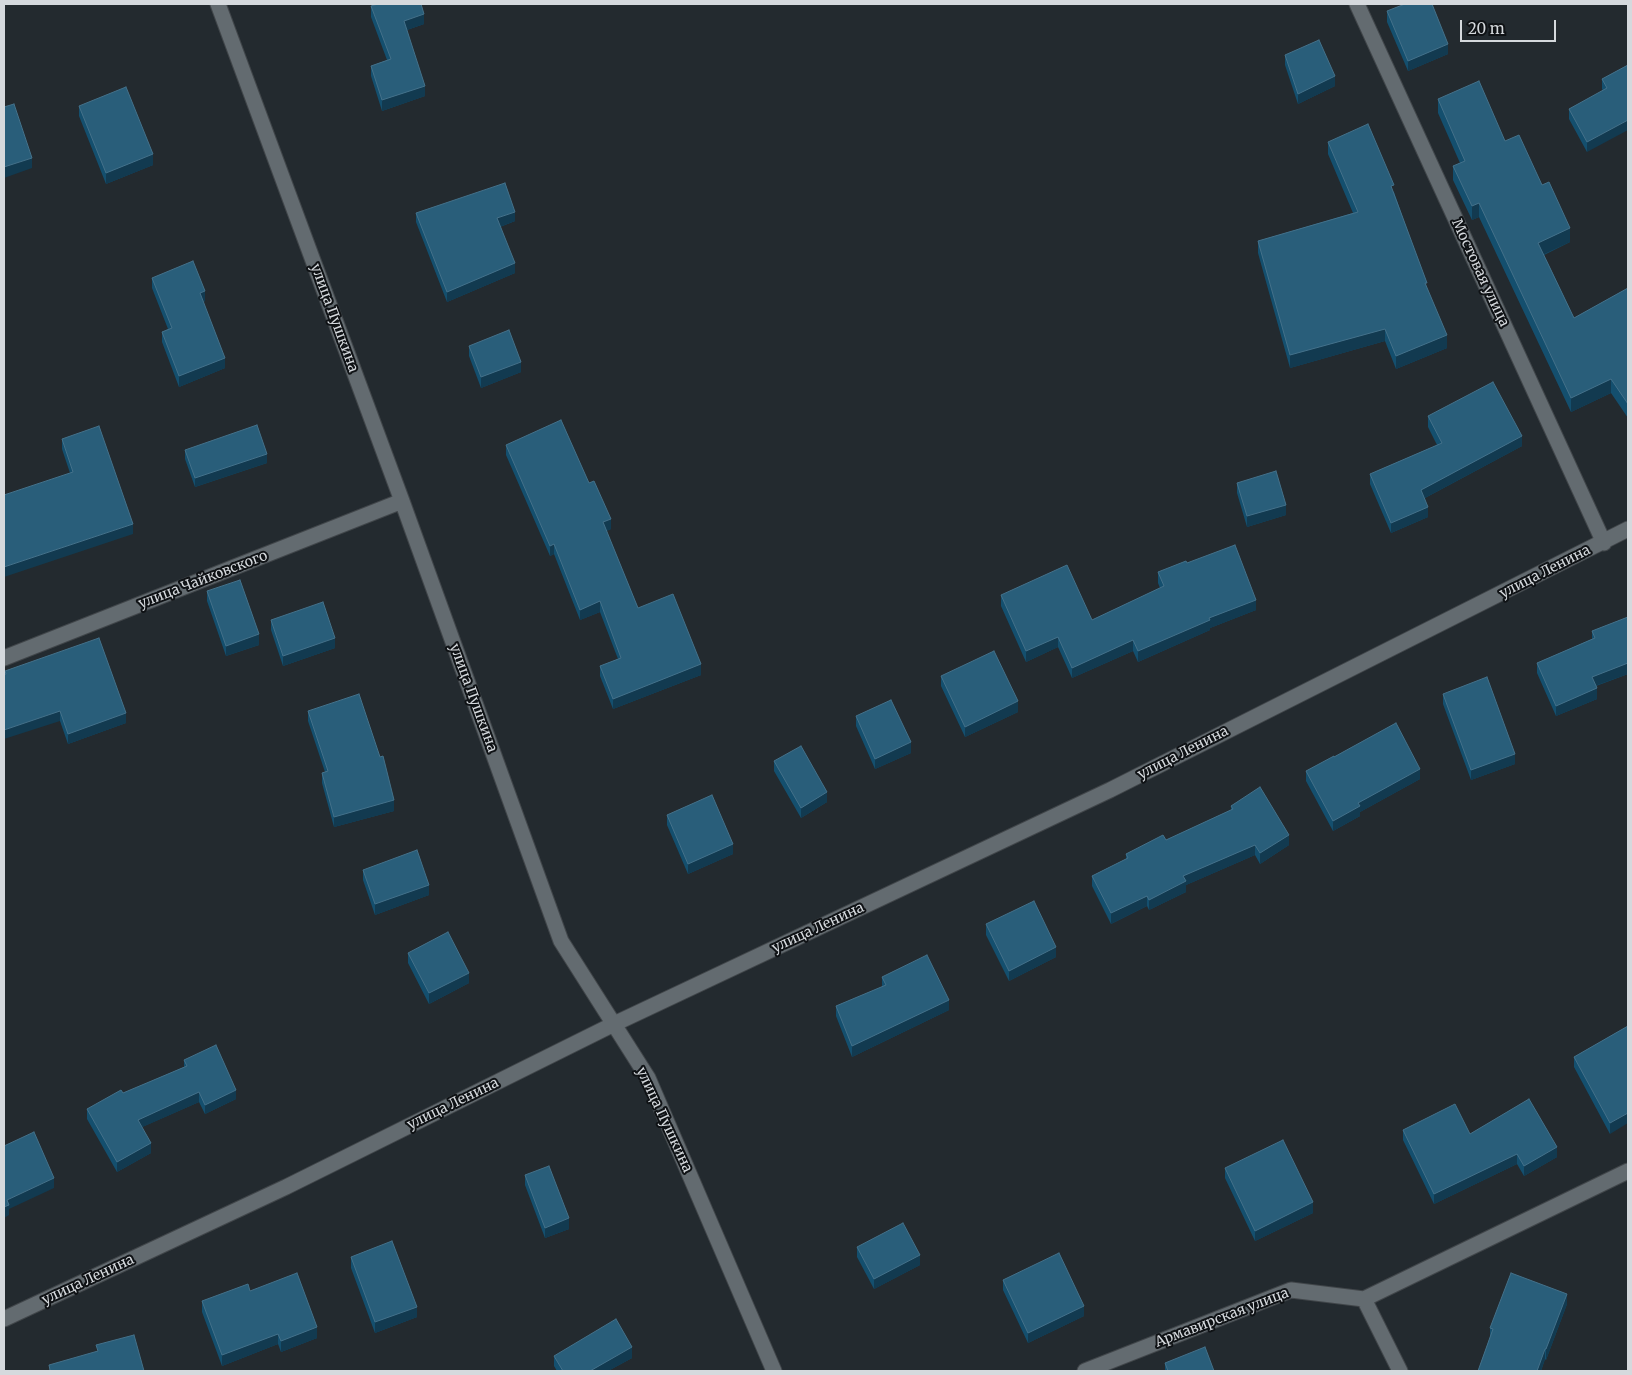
<!DOCTYPE html>
<meta charset="utf-8">
<style>
body{margin:0}
#map{position:relative;width:1632px;height:1375px;overflow:hidden;background:#232a2f;font-family:Merriweather,serif}
canvas{display:block}
.frame{position:absolute;inset:0;border:5px solid #d5d9dd;pointer-events:none}
.scale{position:absolute;left:1460px;top:20px;width:96px;height:22px;box-sizing:border-box;border:2px solid #d5d9dd;border-top:0;padding-left:6px;font-size:15px;line-height:18px;white-space:nowrap;color:#d5d9dd;-webkit-text-stroke:4px #0f1215;paint-order:stroke}
</style>
<div id="map">
<canvas width="1632" height="1375"></canvas>
<div class="frame"></div>
<div class="scale">20 m</div>
</div>
<script>
const context = document.querySelector('canvas').getContext('2d');
context.lineJoin = 'round';
const poly = rows => new Path2D(rows.map(r => 'M' + r).join(''));
function stroke(path, color, width, dash) { context.strokeStyle = color; context.lineWidth = width; context.lineCap = dash ? 'butt' : 'round'; context.setLineDash(dash || []); context.stroke(path); }
function fillPath(path, color) { context.fillStyle = color; context.fill(path, 'evenodd'); }
function drawText(font, color, halo, rows, align = 'center') {
  context.font = font + ' Merriweather,serif'; context.lineWidth = 4; context.setLineDash([]); context.textBaseline = 'middle'; context.strokeStyle = halo; context.fillStyle = color; for (const [text, x, y, turn = 0] of rows) {
    context.save(); context.translate(x, y); context.rotate((+turn || 0) * Math.PI / 180); context.textAlign = isNaN(turn) ? turn : align; if (halo) context.strokeText(text, 0, 0); context.fillText(text, 0, 0); context.restore();
  }
}
const minor = poly([
 [218,4,402,501,561,941,648,1078,774,1371],
 [1357,4,1604,543],
 [4,658,402,501],
 [1364,1299,1400,1371],
 [4,1319,286,1187,614,1024,1110,790,1628,529],
 [1085,1371,1291,1290,1364,1299,1628,1171]
]);
stroke(minor, '#41464a', 17);
stroke(minor, '#636b70', 15);
fillPath(poly([
 [371,6,424,24,407,30,425,96,382,111,371,76,371,66,387,60,371,17],
 [1387,11,1448,54,1408,71,1387,22],
 [1285,55,1335,86,1298,104,1285,65],
 [1628,65,1587,152,1569,119,1569,109,1603,91,1602,89,1602,79],
 [1438,99,1505,141,1542,185,1570,242,1544,255,1574,318,1628,288,1628,418,1611,393,1571,412,1479,217,1472,220,1453,180,1453,166,1460,163,1438,113],
 [79,106,153,165,106,184,79,116],
 [1328,142,1394,192,1427,288,1447,348,1396,369,1385,341,1290,368,1258,253,1258,241,1353,213,1328,154],
 [416,213,515,221,500,227,515,273,447,302,416,222],
 [152,278,205,301,203,302,225,368,179,387,162,342,162,332,168,329,152,288],
 [469,346,521,372,481,388,469,356],
 [1428,416,1522,446,1425,498,1428,517,1391,533,1370,484,1370,474,1437,445,1428,427],
 [62,439,133,534,70,473,62,449],
 [506,445,589,483,611,529,606,531,638,608,701,675,613,709,600,676,600,666,618,659,600,612,580,620,554,554,550,556,506,455],
 [185,450,267,463,195,487,185,459],
 [1237,483,1286,515,1247,527,1237,493],
 [1187,563,1256,610,1210,628,1210,630,1138,662,1133,651,1072,678,1058,647,1026,662,1001,606,1001,595,1092,620,1160,588,1158,583,1158,572],
 [207,591,259,645,226,656,207,601],
 [1628,617,1628,674,1596,686,1597,699,1556,716,1537,673,1537,663,1592,639,1592,631],
 [271,620,335,648,283,666,271,630],
 [5,671,126,723,68,744,60,721,5,674],
 [941,676,1018,712,965,737,941,686],
 [1443,694,1515,764,1471,780,1443,704],
 [308,711,394,811,334,827,322,783,322,773,325,772,308,721],
 [856,716,911,753,875,769,856,726],
 [1334,757,1420,779,1360,812,1360,816,1333,831,1306,781,1306,771],
 [774,761,827,802,801,818,774,771],
 [1231,806,1289,845,1260,864,1255,855,1186,885,1186,892,1149,910,1147,906,1111,924,1092,886,1092,876,1126,859,1126,854,1166,840,1231,810],
 [667,815,733,854,688,874,667,825],
 [363,870,429,895,375,915,363,880],
 [986,924,1056,957,1009,981,986,935],
 [408,953,469,983,429,1004,408,963],
 [882,977,949,1010,852,1057,836,1016,836,1006,882,987],
 [1628,1026,1610,1134,1574,1067,1574,1057],
 [184,1060,236,1099,205,1114,199,1102,142,1127,151,1153,117,1172,87,1119,87,1109,184,1067],
 [1403,1130,1470,1134,1557,1157,1524,1176,1517,1164,1434,1204,1403,1140],
 [1225,1168,1313,1213,1255,1241,1225,1178],
 [525,1175,569,1229,545,1238,525,1185],
 [857,1247,920,1265,874,1289,857,1257],
 [351,1257,417,1317,375,1333,351,1268],
 [1003,1280,1084,1316,1028,1343,1003,1290],
 [250,1291,317,1338,281,1352,278,1344,222,1366,202,1312,202,1301],
 [1567,1304,1546,1360,1545,1359,1541,1371,1478,1371,1490,1337,1490,1328],
 [554,1356,632,1358,608,1371,557,1371,554,1366],
 [1165,1363,1214,1371,1165,1371]
]), '#144f6e');
fillPath(poly([
 [424,14,424,24,404,31,404,21],
 [1448,44,1448,54,1408,71,1408,61],
 [1335,76,1335,86,1298,104,1298,94],
 [425,86,425,96,382,111,382,100],
 [1628,120,1628,130,1587,152,1587,142],
 [153,154,153,165,106,184,106,173],
 [32,158,32,168,4,178,4,167],
 [1479,203,1479,217,1472,220,1472,206],
 [515,212,515,221,497,228,497,218],
 [1570,228,1570,242,1538,257,1538,243],
 [515,263,515,273,447,302,447,292],
 [205,291,205,301,200,303,200,293],
 [1385,329,1385,341,1290,368,1290,355],
 [1447,335,1447,348,1396,369,1396,356],
 [225,358,225,368,179,387,179,376],
 [521,362,521,372,481,388,481,377],
 [1611,379,1611,393,1571,412,1571,398],
 [1522,436,1522,446,1421,500,1421,490],
 [267,454,267,463,195,487,195,478],
 [1286,505,1286,515,1247,527,1247,516],
 [1428,507,1428,517,1391,533,1391,523],
 [611,519,611,529,603,533,603,522],
 [133,524,133,534,4,577,4,567],
 [554,544,554,554,550,556,550,546],
 [1256,600,1256,610,1210,628,1210,630,1138,662,1138,651,1209,618],
 [600,601,600,612,580,620,580,610],
 [259,634,259,645,226,656,226,646],
 [1058,637,1058,647,1026,662,1026,651],
 [335,638,335,648,283,666,283,656],
 [1133,640,1133,651,1072,678,1072,668],
 [1628,663,1628,674,1592,687,1592,677],
 [701,664,701,675,613,709,613,699],
 [1597,688,1597,699,1556,716,1556,706],
 [1018,701,1018,712,965,737,965,727],
 [60,711,60,721,4,739,4,730],
 [126,713,126,723,68,744,68,734],
 [911,742,911,753,875,769,875,759],
 [1515,754,1515,764,1471,780,1471,770],
 [1420,769,1420,779,1360,812,1360,816,1333,831,1333,821,1358,803],
 [827,792,827,802,801,818,801,808],
 [394,800,394,811,334,827,334,817],
 [1289,835,1289,845,1260,864,1260,853],
 [733,844,733,854,688,874,688,864],
 [1255,845,1255,855,1186,885,1186,892,1149,910,1149,900,1183,876],
 [429,885,429,895,375,915,375,904],
 [1147,896,1147,906,1111,924,1111,913],
 [1056,947,1056,957,1009,981,1009,971],
 [469,973,469,983,429,1004,429,993],
 [949,1000,949,1010,852,1057,852,1046],
 [236,1090,236,1099,205,1114,205,1105],
 [199,1092,199,1102,138,1129,138,1120],
 [1628,1113,1628,1123,1610,1134,1610,1123],
 [151,1143,151,1153,117,1172,117,1162],
 [1557,1147,1557,1157,1524,1176,1524,1166],
 [1517,1154,1517,1164,1434,1204,1434,1194],
 [54,1178,54,1188,9,1209,9,1215,4,1218,4,1207,7,1200],
 [1313,1202,1313,1213,1255,1241,1255,1231],
 [569,1218,569,1229,545,1238,545,1228],
 [920,1255,920,1265,874,1289,874,1279],
 [1567,1294,1567,1304,1546,1360,1546,1349],
 [1084,1306,1084,1316,1028,1343,1028,1333],
 [417,1307,417,1317,375,1333,375,1322],
 [317,1327,317,1338,281,1352,281,1341],
 [278,1334,278,1344,222,1366,222,1355],
 [632,1347,632,1358,608,1371,590,1371],
 [1545,1349,1545,1359,1541,1371,1537,1371]
]), '#123a50');
const building = poly([
 [378,4,421,4,424,14,404,21,425,86,382,100,371,66,391,59,371,6,378,4],
 [1405,4,1432,4,1448,44,1408,61,1387,11,1405,4],
 [1319,40,1335,76,1298,94,1285,55,1319,40],
 [1628,65,1628,120,1587,142,1569,109,1607,88,1602,79,1628,65],
 [1479,81,1505,141,1519,135,1542,185,1549,182,1570,228,1538,243,1574,318,1628,288,1628,404,1611,379,1571,398,1479,203,1472,206,1453,166,1465,161,1438,99,1479,81],
 [126,87,153,154,106,173,79,106,126,87],
 [14,104,32,158,4,167,4,107,14,104],
 [1368,124,1394,185,1391,186,1427,283,1425,283,1447,335,1396,356,1385,329,1290,355,1258,241,1358,212,1328,142,1368,124],
 [505,183,515,212,497,218,515,263,447,292,416,213,505,183],
 [193,261,205,291,200,293,225,358,179,376,162,332,172,328,152,278,193,261],
 [509,330,521,362,481,377,469,346,509,330],
 [1493,382,1522,436,1421,490,1428,507,1391,523,1370,474,1442,443,1428,416,1493,382],
 [561,420,589,483,594,481,611,519,603,522,638,608,673,594,701,664,613,699,600,666,621,658,600,601,580,610,554,544,550,546,506,445,561,420],
 [257,425,267,454,195,478,185,450,257,425],
 [99,426,133,524,4,567,4,495,73,472,62,439,99,426],
 [1276,471,1286,505,1247,516,1237,483,1276,471],
 [1235,545,1256,600,1209,618,1210,620,1138,651,1133,640,1072,668,1058,637,1026,651,1001,595,1067,565,1092,620,1164,586,1158,572,1186,561,1187,563,1235,545],
 [240,580,259,634,226,646,207,591,240,580],
 [323,602,335,638,283,656,271,620,323,602],
 [1628,617,1628,663,1592,677,1597,688,1556,706,1537,663,1595,638,1592,631,1628,617],
 [99,638,126,713,68,734,60,711,4,730,4,675,6,674,5,671,99,638],
 [994,651,1018,701,965,727,941,676,994,651],
 [1487,677,1515,754,1471,770,1443,694,1487,677],
 [359,694,380,757,383,756,394,800,334,817,322,773,328,771,308,711,359,694],
 [891,700,911,742,875,759,856,716,891,700],
 [1396,723,1420,769,1358,803,1360,806,1333,821,1306,771,1334,756,1334,757,1396,723],
 [801,746,827,792,801,808,774,761,801,746],
 [1260,787,1289,835,1260,853,1255,845,1183,876,1186,881,1149,900,1147,896,1111,913,1092,876,1128,858,1126,854,1163,835,1166,840,1233,809,1231,806,1260,787],
 [712,795,733,844,688,864,667,815,712,795],
 [417,850,429,885,375,904,363,870,417,850],
 [1034,901,1056,947,1009,971,986,924,1034,901],
 [448,932,469,973,429,993,408,953,448,932],
 [927,955,949,1000,852,1046,836,1006,886,985,882,977,927,955],
 [1628,1026,1628,1113,1610,1123,1574,1057,1628,1026],
 [216,1045,236,1090,205,1105,199,1092,138,1120,151,1143,117,1162,87,1109,121,1090,123,1093,187,1066,184,1060,216,1045],
 [1529,1099,1557,1147,1524,1166,1517,1154,1434,1194,1403,1130,1455,1104,1470,1134,1529,1099],
 [34,1132,54,1178,7,1200,9,1205,4,1207,4,1146,34,1132],
 [1283,1140,1313,1202,1255,1231,1225,1168,1283,1140],
 [549,1166,569,1218,545,1228,525,1175,549,1166],
 [903,1223,920,1255,874,1279,857,1247,903,1223],
 [392,1241,417,1307,375,1322,351,1257,392,1241],
 [1059,1253,1084,1306,1028,1333,1003,1280,1059,1253],
 [297,1273,317,1327,281,1341,278,1334,222,1355,202,1301,248,1284,250,1291,297,1273],
 [1511,1273,1567,1294,1546,1349,1545,1349,1537,1371,1478,1371,1493,1329,1490,1328,1511,1273],
 [616,1319,632,1347,590,1371,563,1371,554,1356,616,1319],
 [134,1335,144,1371,48,1371,50,1370,49,1365,98,1351,96,1345,134,1335],
 [1205,1347,1214,1371,1168,1371,1165,1363,1205,1347]
]);
fillPath(building, '#295e7a');
stroke(building, '#44718a', 1);
drawText('14px', '#d5d9dd', '#0f1215', [
 ["Мостовая улица",1480,273,65],
 ["улица Пушкина",334,318,70],
 ["улица Ленина",1545,572,-27],
 ["улица Чайковского",203,580,-21],
 ["улица Пушкина",473,698,70],
 ["улица Ленина",1183,753,-27],
 ["улица Ленина",818,928,-25],
 ["улица Ленина",453,1104,-26],
 ["улица Пушкина",664,1120,65],
 ["улица Ленина",88,1280,-25],
 ["Армавирская улица",1222,1318,-21]
]);
</script>
